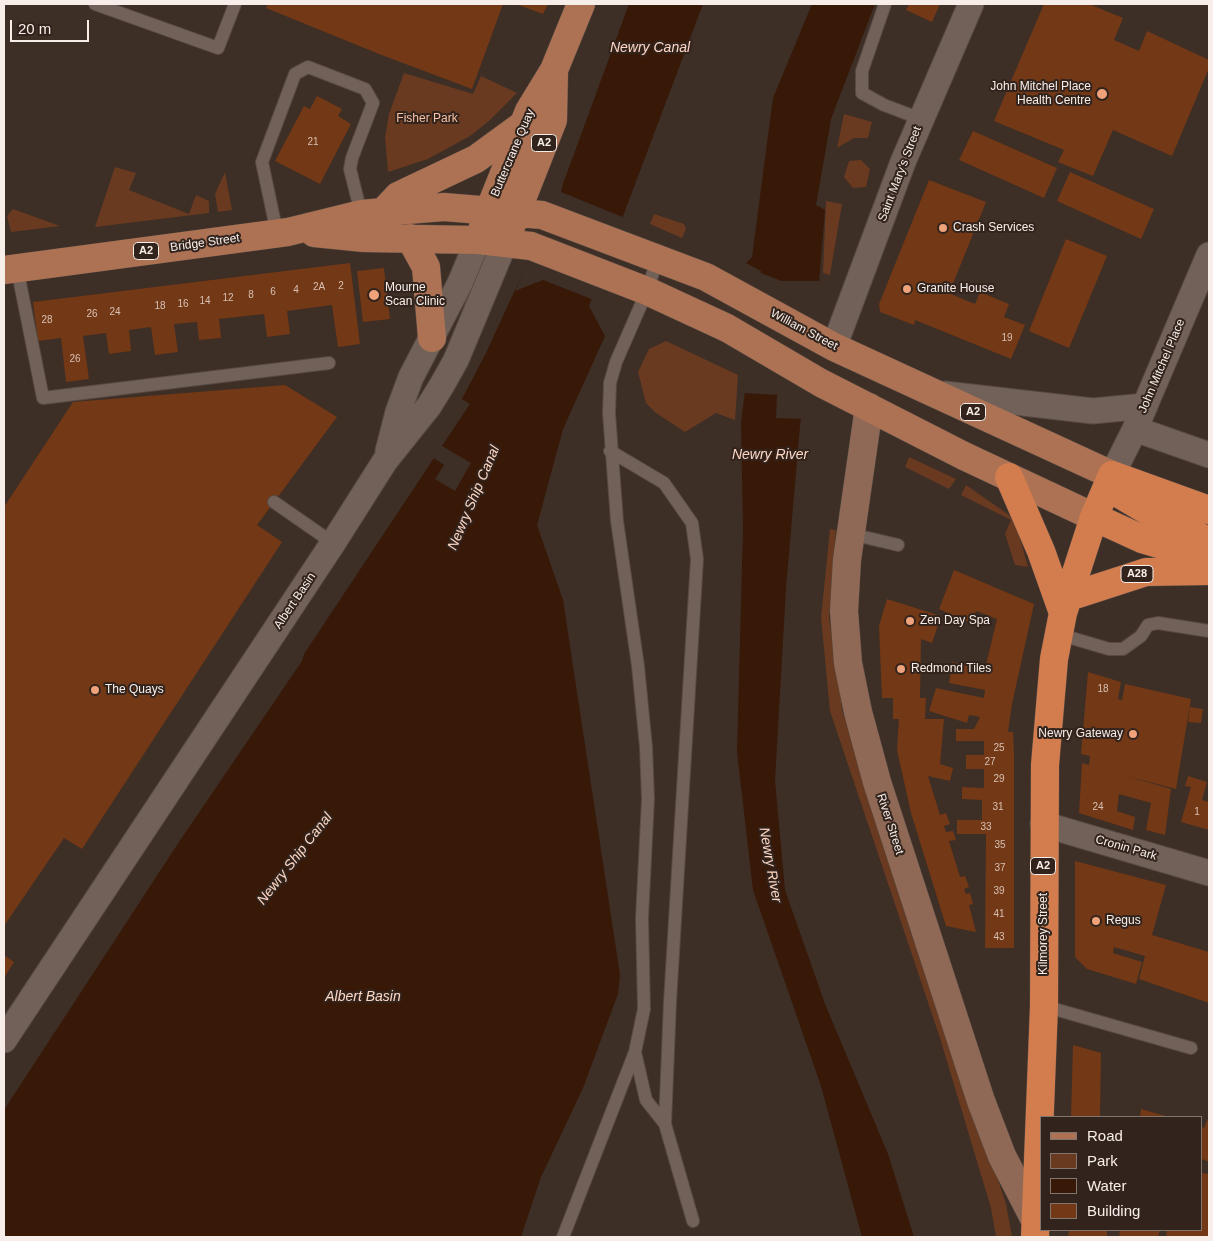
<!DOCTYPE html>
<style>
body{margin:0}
#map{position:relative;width:1213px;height:1241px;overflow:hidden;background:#3d2e26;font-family:Helvetica,sans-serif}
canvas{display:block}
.frame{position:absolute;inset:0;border:5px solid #f8eee9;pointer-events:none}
.legend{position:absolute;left:1040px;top:1116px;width:162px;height:115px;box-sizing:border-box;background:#32241d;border:1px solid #81756f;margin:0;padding:6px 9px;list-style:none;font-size:15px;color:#f8eee9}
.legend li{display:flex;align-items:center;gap:10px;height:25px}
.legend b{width:25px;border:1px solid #81756f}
.scale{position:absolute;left:10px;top:20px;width:79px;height:22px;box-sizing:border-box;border:2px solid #f8eee9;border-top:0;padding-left:6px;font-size:15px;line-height:18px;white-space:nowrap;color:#f8eee9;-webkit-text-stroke:4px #32241d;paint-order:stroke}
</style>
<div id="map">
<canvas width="1213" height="1241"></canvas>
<div class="frame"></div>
<ul class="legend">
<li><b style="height:6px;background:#ac7253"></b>Road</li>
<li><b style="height:14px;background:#693a20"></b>Park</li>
<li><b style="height:14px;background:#381807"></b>Water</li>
<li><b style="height:14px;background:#733815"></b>Building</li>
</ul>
<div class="scale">20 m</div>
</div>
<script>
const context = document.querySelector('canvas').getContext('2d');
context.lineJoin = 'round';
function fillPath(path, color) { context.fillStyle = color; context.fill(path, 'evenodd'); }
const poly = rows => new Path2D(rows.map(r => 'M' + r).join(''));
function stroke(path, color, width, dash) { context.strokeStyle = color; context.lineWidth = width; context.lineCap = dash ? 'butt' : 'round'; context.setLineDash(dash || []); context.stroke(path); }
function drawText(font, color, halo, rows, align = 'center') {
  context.font = font + ' Helvetica,sans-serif'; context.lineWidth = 4; context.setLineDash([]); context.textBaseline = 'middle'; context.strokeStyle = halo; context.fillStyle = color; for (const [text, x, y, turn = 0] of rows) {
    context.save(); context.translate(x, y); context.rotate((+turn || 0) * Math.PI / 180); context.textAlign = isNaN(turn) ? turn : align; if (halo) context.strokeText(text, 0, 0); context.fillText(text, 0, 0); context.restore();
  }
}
fillPath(poly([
 [404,73,473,94,481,76,517,93,489,121,470,136,428,159,388,172,385,137,389,114],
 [844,114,872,122,868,138,854,138,837,148],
 [861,160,870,169,866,187,853,188,844,177,849,161],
 [115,167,136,173,129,190,189,214,196,195,209,201,209,213,95,227],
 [225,172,232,210,218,212,215,194],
 [826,201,842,204,830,275,823,273],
 [13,209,60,226,11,232,7,216],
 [654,214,684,224,686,229,682,238,650,224],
 [666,341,738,375,735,420,716,413,685,432,656,413,646,403,638,372,649,349],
 [909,457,956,479,949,489,905,467],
 [966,485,1009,515,1018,531,1028,567,1015,565,1005,534,1011,520,961,495],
 [830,529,836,530,829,618,843,714,863,769,1006,1204,1012,1237,996,1237,991,1208,940,1038,830,711,821,618]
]), '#693a20');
fillPath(poly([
 [629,4,703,4,589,306,605,336,563,429,537,525,563,600,620,975,618,994,583,1088,541,1177,521,1237,4,1237,4,1110,177,845,302,661,304,654,434,458,444,465,435,479,455,491,471,463,442,446,470,404,462,399,486,353,560,192],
 [812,4,875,4,831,119,816,205,825,210,819,283,800,426,786,588,775,781,785,890,825,1004,888,1154,914,1237,862,1237,821,1086,753,890,737,752,743,529,741,422,761,271,746,263,752,257,773,98]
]), '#381807');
fillPath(poly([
 [564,175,561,192,625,218,594,300,543,280,515,291],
 [758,272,782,281,822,281,804,419,776,418,777,395,742,393]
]), '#3d2e26');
fillPath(poly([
 [268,4,503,4,472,89,379,54,266,8],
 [516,4,548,4,543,14],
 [909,4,940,4,932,22,906,10],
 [1044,4,1089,4,1123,18,1114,40,1139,51,1147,31,1209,60,1209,68,1172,156,1113,130,1093,176,1058,162,1064,150,994,121],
 [317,96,342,109,338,116,351,124,320,184,275,161,304,106,310,109],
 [973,131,1057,168,1044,198,959,160],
 [1070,172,1154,209,1141,239,1057,201],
 [929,180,986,202,950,291,930,283,929,285,975,304,980,292,1009,304,1004,317,1025,325,1011,359,915,320,914,325,880,312,879,304],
 [1066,239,1107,256,1069,348,1029,331],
 [350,263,360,344,338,347,332,305,287,311,290,334,267,337,264,314,219,319,221,338,199,340,197,322,174,324,178,352,155,355,151,327,129,330,131,351,109,354,106,333,83,336,89,379,66,382,61,338,38,341,33,302],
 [384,268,390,319,363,322,357,271],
 [285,385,337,417,257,525,282,542,82,849,64,838,4,926,4,507,73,402],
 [954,570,1034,604,1012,704,1008,732,1013,732,1014,755,1014,948,985,948,986,834,957,834,957,820,982,820,982,800,962,799,962,787,984,788,984,769,966,769,966,755,984,755,984,741,956,741,956,729,974,729,980,717,969,715,967,723,929,711,936,688,984,698,985,690,949,683,952,662,985,669,997,619,976,611,972,624,939,609],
 [887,599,941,616,932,643,921,639,920,698,926,698,925,719,944,719,940,764,953,768,950,781,928,776,940,815,946,813,950,824,944,826,946,832,953,831,956,840,949,841,960,877,965,876,969,887,964,889,966,894,970,893,973,904,969,905,976,932,946,926,911,813,897,750,899,719,893,719,893,698,882,698,879,626],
 [1088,672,1121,682,1118,699,1122,700,1125,684,1191,699,1176,789,1127,776,1171,789,1165,835,1146,830,1151,803,1119,794,1117,811,1135,817,1133,830,1079,813,1082,763,1089,765,1090,756,1081,754],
 [1190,707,1203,709,1201,723,1188,722],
 [1188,776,1207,782,1202,800,1209,802,1209,830,1181,822,1191,787,1185,786],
 [1075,861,1166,885,1152,935,1209,952,1209,1003,1139,979,1145,956,1114,947,1113,953,1142,962,1136,984,1087,969,1075,957],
 [4,955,14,962,4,978],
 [1073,1045,1101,1053,1100,1117,1071,1117],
 [1141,1109,1169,1117,1140,1117],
 [1209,1116,1209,1162,1202,1159,1202,1127,1204,1128],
 [1202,1173,1209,1174,1209,1237,1166,1237,1167,1230,1202,1230],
 [1069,1230,1107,1230,1107,1237,1068,1237],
 [1120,1230,1160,1230,1158,1237,1119,1237]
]), '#733815');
const lane = poly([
 [95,4,218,48,235,4],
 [885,4,862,71,862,93,884,105,921,119],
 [277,233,262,162,295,74,308,67,365,89,373,103,352,158,350,169,362,217],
 [17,268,43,398,329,363],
 [610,451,664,483,692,523,697,559,670,1002,665,1124,693,1221],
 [274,502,333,543],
 [851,534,898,545],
 [1058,634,1109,649,1123,649,1141,636,1148,625,1158,623,1209,631],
 [1044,1006,1191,1048],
 [635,1052,646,1100,665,1124],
 [563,1237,635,1052,644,1009,642,918,648,799,646,747,638,666,617,521,609,413,610,383,616,362,647,291,658,258]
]);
const street = poly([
 [834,347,903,162,971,4],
 [945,394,1093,411,1145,406],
 [1135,429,1209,455],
 [388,451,398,412,411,377,460,283,478,240],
 [1112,475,1135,429,1209,255],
 [1043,824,1209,873],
 [4,1040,333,543,385,461,429,406,442,385,456,360,505,242]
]);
const secondary = poly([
 [869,407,847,560,844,611,848,663,858,712,877,782,981,1101,1002,1156,1036,1222]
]);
const primary = poly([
 [383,212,398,196,476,159,524,124],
 [483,226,529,111,554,70,581,4],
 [510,229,553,120,554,73],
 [314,233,364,238,478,240,531,246,647,291,727,328,821,383,964,456,1094,517],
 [410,238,426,267,432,338],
 [4,270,288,232,361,214,383,212,444,207,542,215,706,277,834,347,1112,475]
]);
const highway = poly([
 [1112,475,1116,492,1153,514,1209,541],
 [1112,475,1209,510],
 [1009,477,1041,551,1063,613],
 [1094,517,1142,539,1209,559],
 [1069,597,1146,572,1209,571],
 [1035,1237,1044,1006,1045,765,1054,659,1063,613,1094,517,1112,475]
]);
stroke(lane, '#564a43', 14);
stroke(street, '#564a43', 27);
stroke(secondary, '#564a43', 29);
stroke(primary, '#564a43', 29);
stroke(highway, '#564a43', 29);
stroke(lane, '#726159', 12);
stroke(street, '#726159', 25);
stroke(secondary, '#8f6956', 28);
stroke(primary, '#ac7253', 28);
stroke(highway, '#d37d4f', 28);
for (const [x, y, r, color] of [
 [1102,94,6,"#f0a27a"],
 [943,228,5,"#f0a27a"],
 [907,289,5,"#f0a27a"],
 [374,295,6,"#f0a27a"],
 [910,621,5,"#f0a27a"],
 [901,669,5,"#f0a27a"],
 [95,690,5,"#f0a27a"],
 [1133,734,5,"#f0a27a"],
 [1096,921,5,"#f0a27a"]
]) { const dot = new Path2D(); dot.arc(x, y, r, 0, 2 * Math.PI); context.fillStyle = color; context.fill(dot); stroke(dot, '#32241d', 2); }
drawText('10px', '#d7c0b4', null, [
 ["21",313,142],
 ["2",341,286],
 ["2A",319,287],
 ["4",296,290],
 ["6",273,292],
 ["8",251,295],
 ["12",228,298],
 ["14",205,301],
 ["16",183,304],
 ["18",160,306],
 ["24",115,312],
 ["26",92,314],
 ["28",47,320],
 ["19",1007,338],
 ["26",75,359],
 ["18",1103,689],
 ["25",999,748],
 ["27",990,762],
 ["29",999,779],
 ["31",998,807],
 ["24",1098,807],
 ["1",1197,812],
 ["33",986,827],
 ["35",1000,845],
 ["37",1000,868],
 ["39",999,891],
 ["41",999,914],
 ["43",999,937]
]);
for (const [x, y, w] of [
 [544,143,25],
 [146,251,25],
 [973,412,25],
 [1137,574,32],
 [1043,866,25]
]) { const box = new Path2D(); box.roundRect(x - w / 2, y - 8.5, w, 17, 4); context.fillStyle = '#32241d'; context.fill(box); stroke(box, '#f8eee9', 1); }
drawText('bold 11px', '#f8eee9', null, [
 ["A2",544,143],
 ["A2",146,251],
 ["A2",973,412],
 ["A28",1137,574],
 ["A2",1043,866]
]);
drawText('12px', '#f8eee9', '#32241d', [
 ["John Mitchel Place",1091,87,"right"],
 ["Health Centre",1091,101,"right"],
 ["Crash Services",953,228],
 ["Mourne",385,288],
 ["Scan Clinic",385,302],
 ["Granite House",917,289],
 ["Zen Day Spa",920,621],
 ["Redmond Tiles",911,669],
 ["The Quays",105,690],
 ["Newry Gateway",1123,734,"right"],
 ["Regus",1106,921]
], 'left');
drawText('12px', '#f8c0a4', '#32241d', [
 ["Fisher Park",427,119]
]);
drawText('12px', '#f8eee9', '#32241d', [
 ["Buttercrane Quay",513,153,-67],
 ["Saint Mary's Street",900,174,-69],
 ["Bridge Street",205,243,-8],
 ["William Street",804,330,28],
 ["John Mitchel Place",1162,366,-67],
 ["Albert Basin",295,601,-56],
 ["River Street",890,824,72],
 ["Cronin Park",1126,848,16],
 ["Kilmorey Street",1044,934,-90]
]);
drawText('italic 14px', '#fed7c4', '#32241d', [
 ["Newry Canal",650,48],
 ["Newry River",770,455],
 ["Newry Ship Canal",474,498,-67],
 ["Newry Ship Canal",295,859,-52],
 ["Newry River",770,865,80],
 ["Albert Basin",363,997]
]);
</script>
